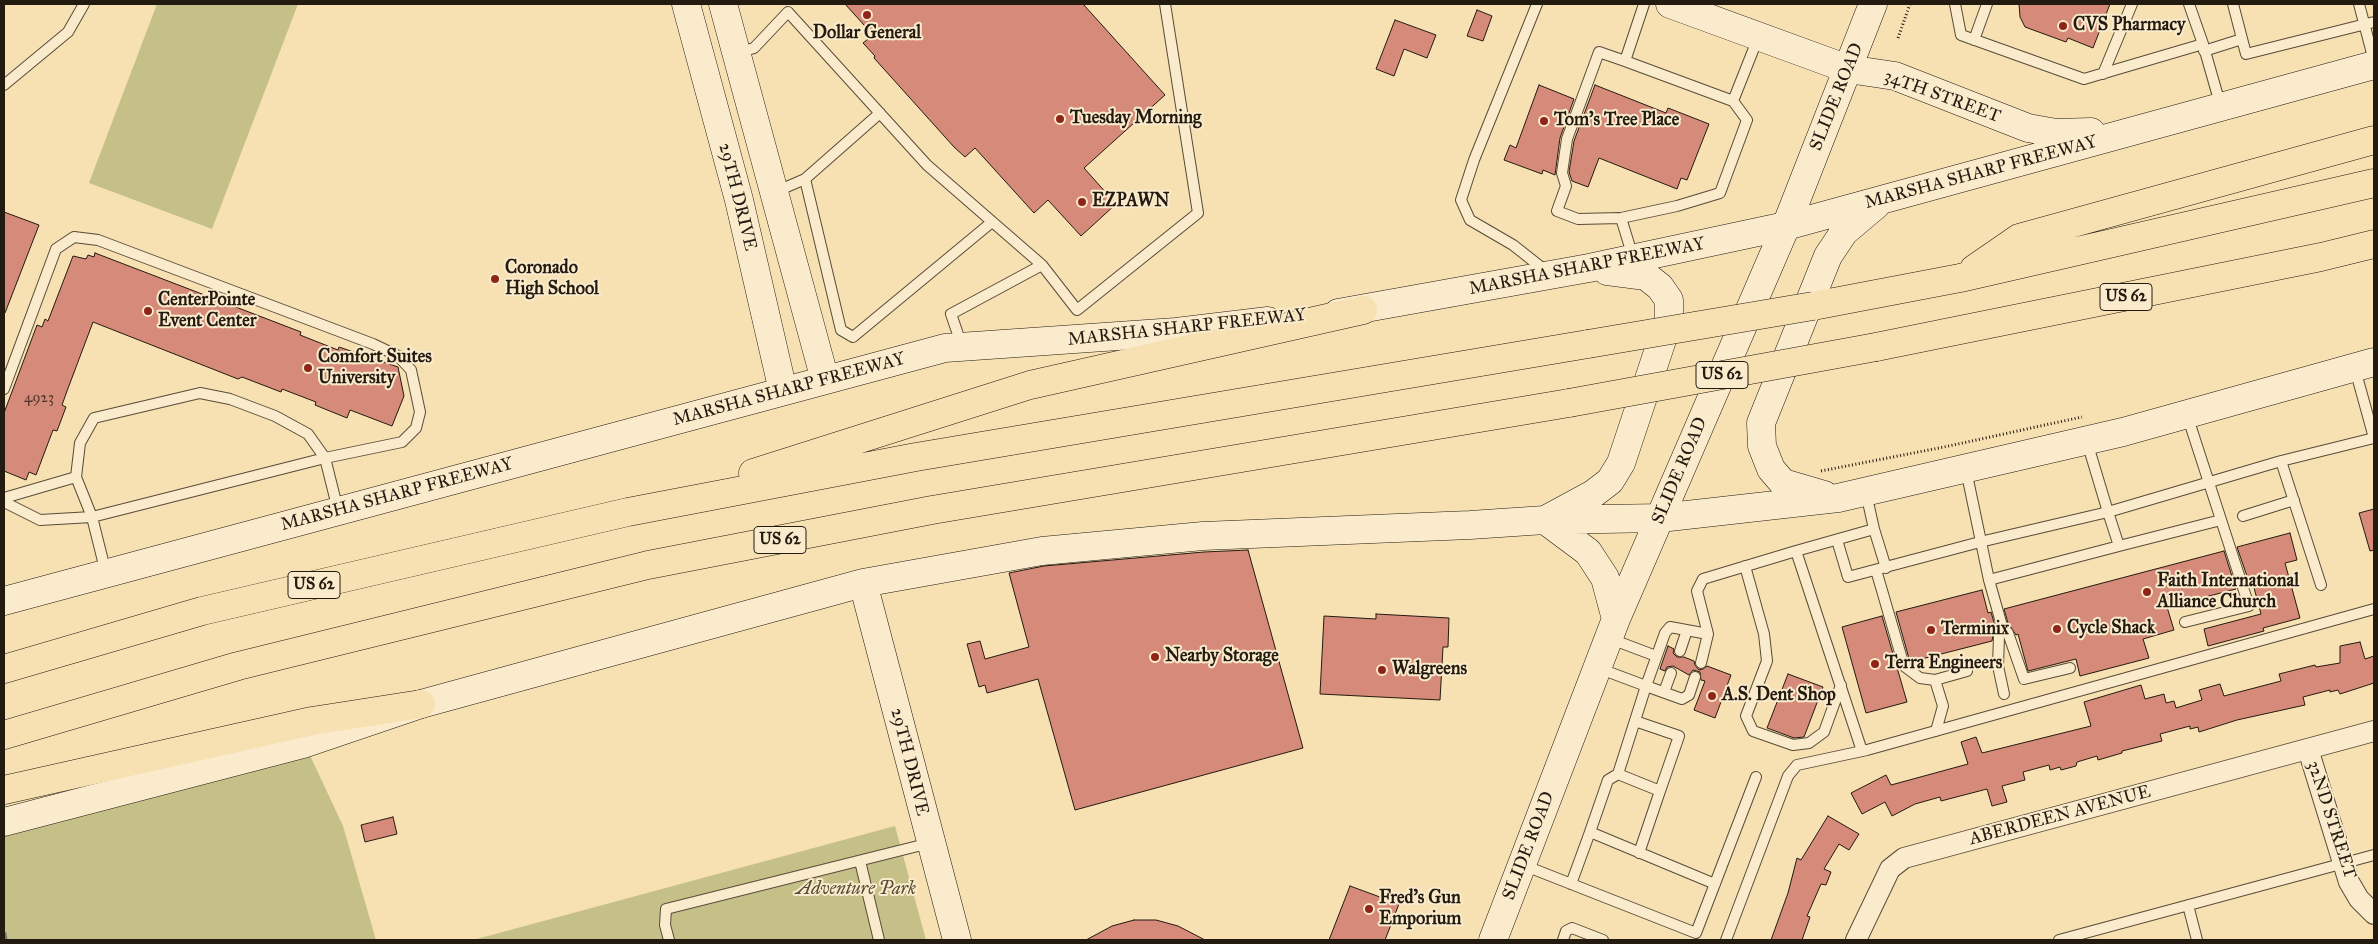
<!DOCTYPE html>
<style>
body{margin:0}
#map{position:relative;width:2378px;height:944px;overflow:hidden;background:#f7e0b2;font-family:"IM FELL Great Primer",serif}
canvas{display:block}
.frame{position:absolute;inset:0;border:5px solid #231a10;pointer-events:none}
</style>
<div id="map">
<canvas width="2378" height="944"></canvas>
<div class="frame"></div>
</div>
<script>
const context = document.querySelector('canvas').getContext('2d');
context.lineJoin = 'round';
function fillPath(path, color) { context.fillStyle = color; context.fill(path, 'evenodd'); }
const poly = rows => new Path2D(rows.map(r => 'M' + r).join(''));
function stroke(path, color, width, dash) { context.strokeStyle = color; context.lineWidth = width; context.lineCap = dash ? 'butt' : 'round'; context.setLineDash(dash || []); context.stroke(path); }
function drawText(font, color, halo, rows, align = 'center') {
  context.font = font + ' "IM FELL Great Primer",serif'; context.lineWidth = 4; context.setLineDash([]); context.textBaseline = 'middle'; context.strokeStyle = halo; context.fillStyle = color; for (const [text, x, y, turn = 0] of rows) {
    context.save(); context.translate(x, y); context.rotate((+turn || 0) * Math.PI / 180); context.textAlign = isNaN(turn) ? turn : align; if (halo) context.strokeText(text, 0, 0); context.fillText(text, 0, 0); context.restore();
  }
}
fillPath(poly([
 [157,4,298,4,212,229,89,183],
 [307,749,343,826,376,940,4,940,4,831],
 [895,826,926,940,473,940,562,916]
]), '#c4c087');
stroke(poly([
 [4,934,5,940]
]), '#6c7c70', 5);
const building = poly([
 [845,4,1083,4,1165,95,1084,168,1116,204,1081,236,1048,200,1034,213,975,148,965,157,954,147,874,58,875,56,863,43,873,35,845,4],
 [2019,4,2110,4,2093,48,2068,38,2066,42,2025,27,2020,17,2019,4],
 [1477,10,1492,16,1483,41,1467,36,1477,10],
 [1395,20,1436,35,1427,58,1404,49,1394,76,1376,69,1395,20],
 [1539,85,1574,99,1560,138,1555,175,1543,170,1542,174,1504,160,1510,145,1516,148,1539,85],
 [1595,85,1666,113,1668,108,1709,124,1687,180,1681,178,1677,189,1599,158,1588,187,1572,181,1569,172,1574,141,1595,85],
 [4,212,39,225,5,313,4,313,4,212],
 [95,253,301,332,300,335,338,350,339,347,398,367,404,396,392,426,350,410,347,418,315,405,316,402,282,389,281,392,242,377,238,379,93,322,67,391,62,405,66,407,57,431,53,430,36,475,29,472,26,480,4,471,4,413,37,325,42,327,45,319,48,321,73,256,86,259,88,255,94,257,95,253],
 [2374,509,2374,550,2370,551,2359,513,2374,509],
 [2290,533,2297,560,2285,563,2300,618,2263,628,2264,631,2208,646,2204,629,2261,614,2253,584,2250,585,2237,547,2290,533],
 [1248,550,1303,748,1075,810,1038,679,987,693,985,685,979,687,967,644,980,641,985,659,1029,647,1009,573,1044,566,1204,552,1248,550],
 [2224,551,2236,589,2167,607,2174,630,2143,639,2149,658,2080,676,2076,659,2028,671,2018,634,2016,635,2008,623,2004,609,2224,551],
 [1982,590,1988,613,1991,612,1995,626,1992,641,1910,662,1896,612,1982,590],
 [1376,614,1449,618,1448,647,1443,647,1440,700,1320,694,1324,616,1376,619,1376,614],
 [1882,616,1907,702,1866,713,1842,627,1882,616],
 [2360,642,2365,659,2374,656,2374,683,2340,694,2338,690,2330,692,2330,690,2303,697,2305,705,2237,720,2199,732,2198,727,2190,729,2190,726,2160,734,2162,741,2122,751,2122,753,2098,760,2097,756,2077,762,2076,766,2061,770,2060,767,2050,770,2049,765,2023,772,2025,780,2002,786,2007,802,1992,806,1987,789,1941,801,1940,797,1915,804,1892,816,1885,802,1862,814,1851,793,1886,775,1891,785,1968,764,1961,742,1976,737,1982,753,2091,726,2084,702,2141,685,2145,699,2164,694,2166,703,2174,701,2176,708,2202,700,2199,690,2220,684,2224,696,2281,681,2279,674,2315,665,2316,667,2340,663,2340,646,2360,642],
 [1668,646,1674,649,1673,653,1677,657,1684,657,1694,661,1695,665,1699,670,1703,669,1707,666,1731,675,1715,718,1694,710,1705,681,1701,680,1700,672,1693,670,1689,675,1673,666,1667,667,1665,671,1660,669,1668,646],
 [1788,674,1823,687,1804,737,1794,738,1767,728,1788,674],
 [1828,816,1859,834,1849,850,1839,844,1824,869,1831,872,1826,885,1821,884,1807,916,1810,917,1802,940,1771,940,1788,893,1797,858,1801,860,1828,816],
 [393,817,397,834,365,842,361,825,393,817],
 [1350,886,1399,904,1385,940,1329,940,1350,886],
 [1134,920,1156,920,1178,926,1205,940,1086,940,1112,926,1134,920]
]);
fillPath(building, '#d68a79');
stroke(building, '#231a10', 1);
const lane = poly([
 [1537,4,1474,160,1461,200,1470,220,1513,245,1546,271],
 [1644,4,1625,61,1733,101,1758,38],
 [1955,4,1961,35,2084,79,2203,44,2221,107],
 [2189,4,2203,44],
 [2233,4,2246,54,2374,22],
 [2359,4,2374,61],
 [1974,40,1987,4],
 [2204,51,2242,39],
 [737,53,754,48,788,12,927,165,1042,265],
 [2103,74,2132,4],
 [4,85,68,32,84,4],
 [805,179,880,113],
 [775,192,805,179,841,330,853,337,992,222],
 [1621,218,1578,219,1557,211,1566,186,1562,173,1567,139,1599,52,1625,61],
 [1633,257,1621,218,1677,206,1720,193,1747,120,1733,101],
 [962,346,951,314,1042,265,1077,310,1198,213,1165,4],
 [2355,369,2374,438],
 [4,389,56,249,74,237,98,240,373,344,398,356,411,370,420,412,416,428,402,442,325,458,92,517,40,520,4,502],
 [2281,461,2321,585],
 [1966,470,1989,580],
 [4,498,76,477],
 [2243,516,2294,500],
 [1874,529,1886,568],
 [1837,540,1848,577,1980,542,2108,512,2087,442],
 [2119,546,2221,520],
 [1796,551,1874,529,1866,493],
 [1745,566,1764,634,1767,661,1746,716,1753,731,1793,745,1809,743,1824,732,1841,685],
 [1876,570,1904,666,1920,678,1935,680,1967,671],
 [106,573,92,517,76,477,80,443,94,418,200,393,230,399,275,416,308,434,325,458,338,510],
 [2185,622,2249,606,2187,415],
 [2002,626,1999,636,1998,666,2004,694],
 [1611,639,1656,656],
 [1680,651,1687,630],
 [1701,663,1708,634],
 [1598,668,1646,686,1618,774,1660,791,1639,853],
 [2070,668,2024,679,2008,633,2002,626,1989,580,2119,546,2108,512,2281,461,2374,438],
 [1695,677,1689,695,1682,699,1646,686,1665,633,1670,627,1708,634,1697,591,1703,579,1796,551,1862,751],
 [1935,680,1943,706,1936,731],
 [1664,692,1671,673],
 [1635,721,1679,736,1660,791],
 [1590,832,1608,780,1618,774],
 [860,861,879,940],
 [1523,865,1696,933,1756,777],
 [1571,884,1590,832,1715,884],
 [2188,905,2197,940],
 [669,940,665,925,666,909,930,843],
 [1563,940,1566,931,1572,928,1603,940],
 [1726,940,1788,776,1797,765,1867,750,2374,609],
 [2059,940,2374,855]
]);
const street = poly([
 [2308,749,2349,882,2359,899,2374,914],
 [1856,940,1890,869,1904,858,2374,731]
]);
const secondary = poly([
 [686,4,739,200,783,391],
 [723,4,825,380],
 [1670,4,1848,69,1895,76,2028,128,2056,133,2091,132],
 [1607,271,1646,276,1660,287,1669,300,1669,319,1621,463,1610,481,1593,494,1545,520,1588,552,1605,578,1616,619],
 [1338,313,1589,268,1786,226,2374,65],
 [1824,495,1783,483,1771,469,1762,446,1761,423,1828,256,1844,232,1876,205],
 [863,583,957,940],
 [4,601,945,348,1176,332,1268,321],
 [4,822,303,744,421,704,863,583,1042,551,1203,536,1470,525,1545,520,1660,518,1838,498,2123,432,2374,362],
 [1493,940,1616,619,1786,226,1873,4]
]);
const highway = poly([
 [1974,269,2019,238,2374,140],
 [1813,306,1960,278,2374,183],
 [1876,347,2321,257,2374,244],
 [753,473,1030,385,1363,310],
 [4,669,202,611,628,512,916,457,1588,344],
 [4,735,238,666,648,565,932,510,1569,403],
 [4,790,312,721,421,704]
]);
stroke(lane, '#584c38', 12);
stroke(street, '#584c38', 22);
stroke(secondary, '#231a10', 29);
stroke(highway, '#231a10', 29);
stroke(poly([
 [1898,38,1910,4],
 [1821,471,1944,447,2082,417]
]), '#231a10', 3, [1, 2.5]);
stroke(lane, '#faebcd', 10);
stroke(street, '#faebcd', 20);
stroke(secondary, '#faebcd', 28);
stroke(highway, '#f7e0b2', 28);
const highwayBridge = poly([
 [1588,344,1813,306],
 [1569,403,1876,347]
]);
stroke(highwayBridge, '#231a10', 29, []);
stroke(highwayBridge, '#f7e0b2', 28);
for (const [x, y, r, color] of [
 [867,15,5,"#8f2418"],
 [2063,26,5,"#8f2418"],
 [1060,119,5,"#8f2418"],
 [1544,121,5,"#8f2418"],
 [1082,202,5,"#8f2418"],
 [495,279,5,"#8f2418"],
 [148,311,5,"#8f2418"],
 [308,368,5,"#8f2418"],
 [2147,592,5,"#8f2418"],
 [2057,629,5,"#8f2418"],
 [1931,630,5,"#8f2418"],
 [1155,657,5,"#8f2418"],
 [1875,664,5,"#8f2418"],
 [1382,670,5,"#8f2418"],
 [1712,696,5,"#8f2418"],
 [1369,909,5,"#8f2418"]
]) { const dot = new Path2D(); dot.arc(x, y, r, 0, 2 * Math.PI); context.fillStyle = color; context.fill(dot); stroke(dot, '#faebcd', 2); }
drawText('15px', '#50362a', null, [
 ["4923",39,398]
]);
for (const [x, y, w] of [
 [2126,297,52],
 [1722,375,52],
 [780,540,52],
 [314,585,52]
]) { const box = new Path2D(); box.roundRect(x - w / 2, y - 13.5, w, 27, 4); context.fillStyle = '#faebcd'; context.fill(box); stroke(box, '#231a10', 1); }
drawText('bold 16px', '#231a10', null, [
 ["US 62",2126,297],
 ["US 62",1722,375],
 ["US 62",780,540],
 ["US 62",314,585]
]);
drawText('bold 18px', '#231a10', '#faebcd', [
 ["CVS Pharmacy",2073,26],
 ["Dollar General",867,34,"center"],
 ["Tuesday Morning",1070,119],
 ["Tom's Tree Place",1554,121],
 ["EZPAWN",1092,202],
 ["Coronado",505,269],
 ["High School",505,290],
 ["CenterPointe",158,301],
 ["Event Center",158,322],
 ["Comfort Suites",318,358],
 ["University",318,379],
 ["Faith International",2157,582],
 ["Alliance Church",2157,603],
 ["Cycle Shack",2067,629],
 ["Terminix",1941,630],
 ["Nearby Storage",1165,657],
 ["Terra Engineers",1885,664],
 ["Walgreens",1392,670],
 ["A.S. Dent Shop",1722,696],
 ["Fred's Gun",1379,899],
 ["Emporium",1379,920]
], 'left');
drawText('18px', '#231a10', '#faebcd', [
 ["SLIDE ROAD",1837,97,-68],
 ["34TH STREET",1942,97,20],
 ["MARSHA SHARP FREEWAY",1981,173,-15],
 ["29TH DRIVE",737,197,76],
 ["MARSHA SHARP FREEWAY",1587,267,-11],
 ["MARSHA SHARP FREEWAY",1187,328,-6],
 ["MARSHA SHARP FREEWAY",789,390,-15],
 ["SLIDE ROAD",1680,471,-67],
 ["MARSHA SHARP FREEWAY",397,495,-15],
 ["29TH DRIVE",909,762,76],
 ["ABERDEEN AVENUE",2060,816,-15],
 ["32ND STREET",2331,820,72],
 ["SLIDE ROAD",1529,846,-69]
]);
drawText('italic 18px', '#534c34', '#faebcd', [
 ["Adventure Park",856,890]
]);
</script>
